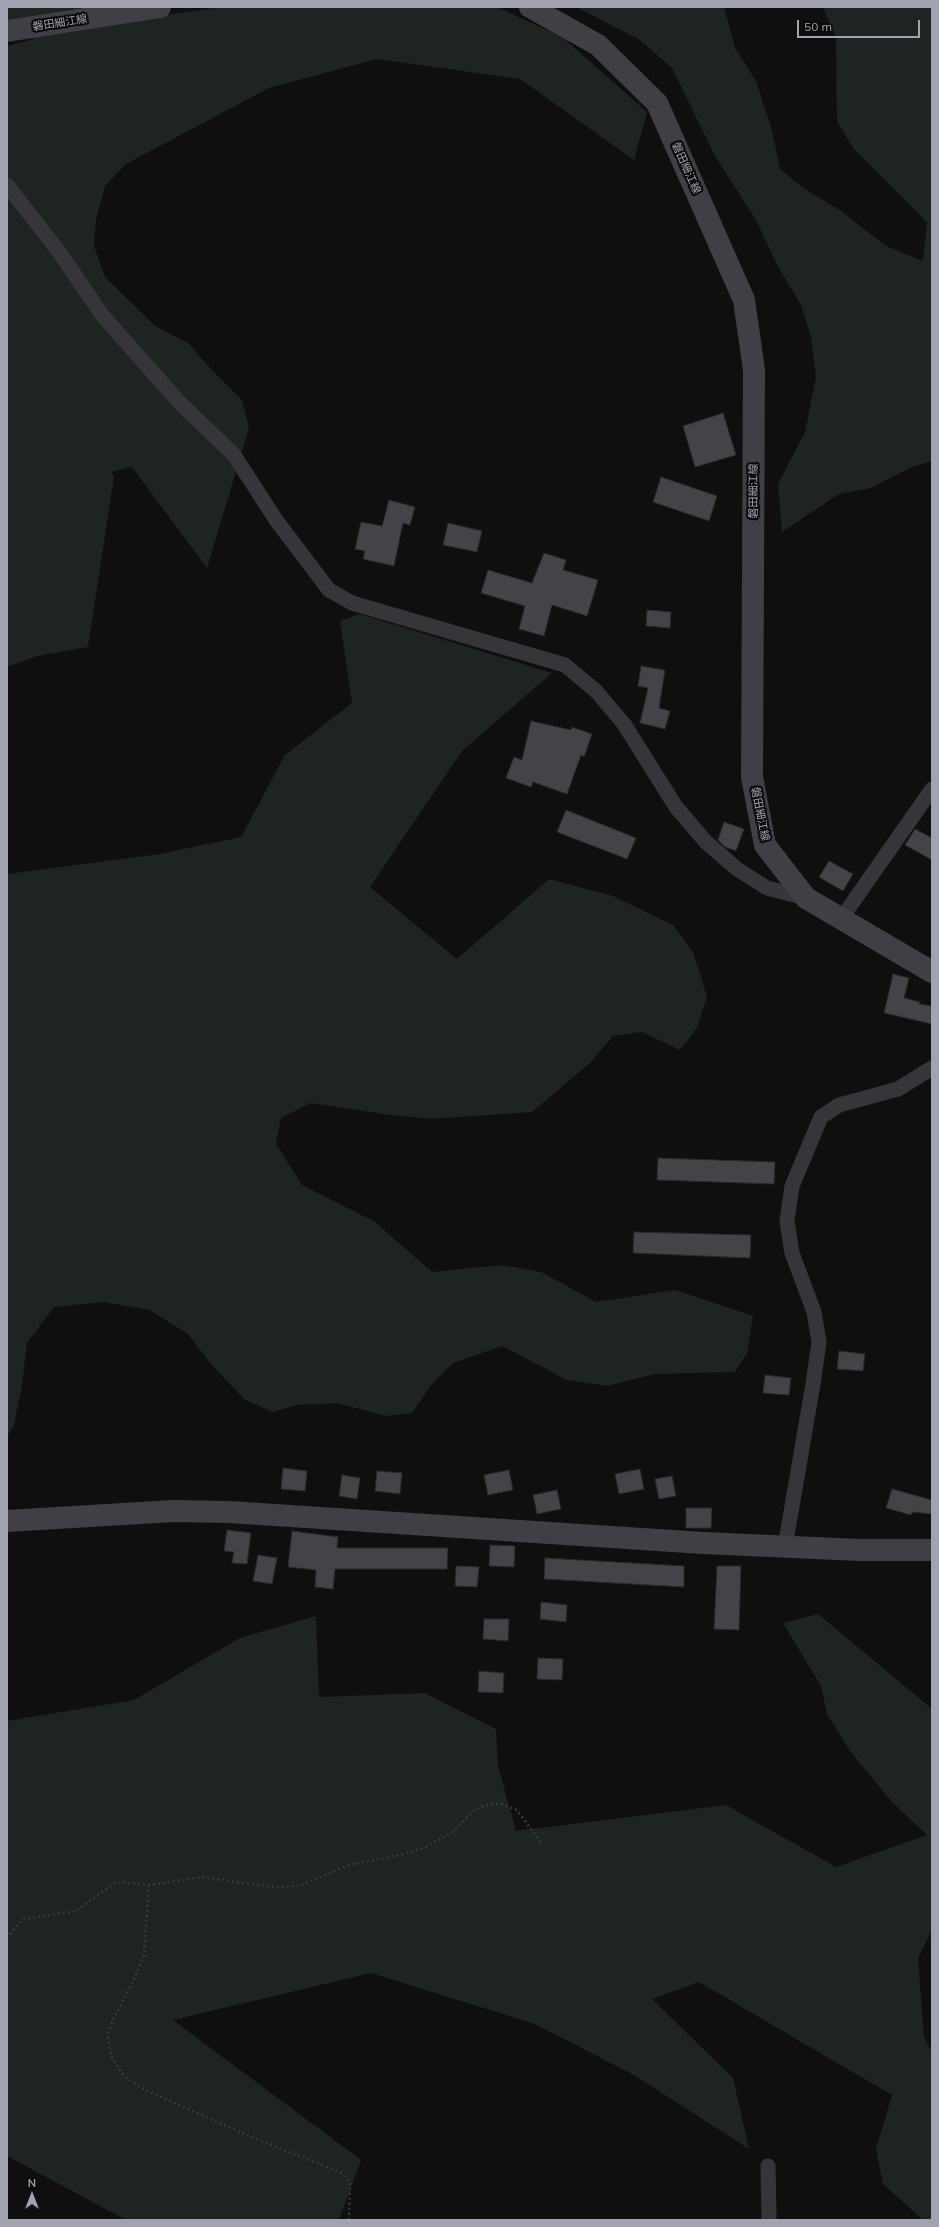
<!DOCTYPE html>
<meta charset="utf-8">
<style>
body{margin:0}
#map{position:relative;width:939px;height:2227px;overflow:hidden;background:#100f10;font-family:Mulish,sans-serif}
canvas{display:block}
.frame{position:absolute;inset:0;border:8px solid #a2a3b0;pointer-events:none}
.north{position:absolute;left:12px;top:2175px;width:40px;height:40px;-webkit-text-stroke:3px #0b0a0b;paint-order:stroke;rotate:0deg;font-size:11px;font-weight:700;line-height:16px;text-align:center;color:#a2a3b0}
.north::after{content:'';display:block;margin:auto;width:14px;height:18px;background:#a2a3b0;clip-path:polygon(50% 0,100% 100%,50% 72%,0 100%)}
.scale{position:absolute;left:797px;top:20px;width:123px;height:18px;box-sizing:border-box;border:2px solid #a2a3b0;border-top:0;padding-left:5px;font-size:12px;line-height:14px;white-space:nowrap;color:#a2a3b0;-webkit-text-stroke:3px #0b0a0b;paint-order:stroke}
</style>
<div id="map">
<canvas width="939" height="2227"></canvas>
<div class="frame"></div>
<div class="north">N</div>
<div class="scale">50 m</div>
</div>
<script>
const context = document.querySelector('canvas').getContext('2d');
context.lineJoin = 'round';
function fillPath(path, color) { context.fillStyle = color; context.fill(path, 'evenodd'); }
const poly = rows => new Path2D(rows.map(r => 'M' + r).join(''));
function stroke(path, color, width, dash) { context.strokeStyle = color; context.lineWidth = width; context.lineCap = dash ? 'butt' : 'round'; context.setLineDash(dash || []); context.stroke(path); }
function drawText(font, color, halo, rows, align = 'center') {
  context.font = font + ' Mulish,"Noto Sans JP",sans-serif'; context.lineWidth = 4; context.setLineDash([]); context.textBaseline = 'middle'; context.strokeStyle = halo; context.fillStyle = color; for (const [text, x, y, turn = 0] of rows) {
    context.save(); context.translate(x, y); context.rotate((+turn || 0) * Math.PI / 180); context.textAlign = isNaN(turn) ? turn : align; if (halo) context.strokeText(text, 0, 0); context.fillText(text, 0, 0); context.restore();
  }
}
fillPath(poly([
 [7,7,88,7,7,20],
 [222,7,496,7,561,36,647,112,634,160,520,79,377,59,269,88,126,164,105,186,96,219,94,246,105,277,155,326,188,343,211,369,242,400,249,428,207,568,132,467,111,472,114,476,88,647,37,656,7,667,7,46,31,40,40,33],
 [576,7,724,7,735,48,756,81,771,127,780,169,803,188,841,211,886,246,923,261,927,222,853,148,837,121,836,38,823,7,932,7,932,461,912,467,871,488,839,494,782,532,778,484,805,432,816,377,811,337,802,307,776,263,756,220,715,156,672,68,640,40],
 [360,614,552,673,462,751,370,887,457,959,549,879,613,896,673,925,693,952,707,997,697,1028,680,1050,642,1032,613,1036,589,1064,532,1112,430,1119,384,1114,311,1103,281,1118,276,1144,302,1185,375,1222,432,1272,501,1265,541,1272,596,1302,675,1290,753,1316,747,1353,735,1372,655,1374,607,1386,567,1380,502,1346,453,1363,432,1384,412,1413,386,1416,337,1403,297,1405,273,1412,245,1400,211,1364,188,1334,149,1310,103,1302,54,1307,27,1343,22,1385,14,1425,7,1437,7,874,160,854,241,837,285,755,352,703,340,621],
 [818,1614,932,1709,932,1930,918,1958,924,2037,932,2052,932,2220,923,2220,883,2184,876,2149,892,2095,699,1982,652,1999,733,2078,749,2149,634,2075,535,2024,371,1973,173,2020,361,2160,339,2220,126,2220,7,2156,7,1721,134,1700,240,1638,316,1616,319,1697,425,1693,496,1729,498,1766,516,1831,726,1805,836,1867,927,1835,891,1801,850,1751,827,1714,821,1686,783,1623]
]), '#1e2421');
const building = poly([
 [723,413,736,455,695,467,683,426,723,413],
 [661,477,717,496,709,521,653,502,661,477],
 [389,500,415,507,410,525,403,523,394,566,363,559,365,551,355,549,361,522,382,526,389,500],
 [448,523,482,531,477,552,443,545,448,523],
 [544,553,566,560,563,570,598,580,587,616,552,605,544,636,519,629,525,606,481,593,488,570,532,583,544,553],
 [647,610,671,612,670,628,646,626,647,610],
 [641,666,665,670,659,708,670,711,665,729,640,723,648,688,638,686,641,666],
 [531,721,571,730,572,727,592,734,584,757,581,755,567,794,533,782,531,787,506,778,514,757,522,760,531,721],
 [566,810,636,838,627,859,557,832,566,810],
 [724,822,744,829,736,851,725,847,718,840,724,822],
 [915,829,932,838,932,860,905,845,915,829],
 [829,861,853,874,843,891,819,877,829,861],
 [893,974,909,978,904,998,920,1002,919,1004,932,1006,932,1024,884,1013,893,974],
 [658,1158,775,1162,774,1184,657,1180,658,1158],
 [634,1232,751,1235,750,1258,633,1253,634,1232],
 [839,1351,865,1354,863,1371,837,1369,839,1351],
 [765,1375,791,1378,789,1395,763,1393,765,1375],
 [283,1468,307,1471,305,1491,281,1489,283,1468],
 [640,1469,644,1489,619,1494,615,1474,640,1469],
 [509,1470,513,1490,488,1495,484,1475,509,1470],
 [377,1471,402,1473,400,1494,375,1491,377,1471],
 [342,1475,360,1478,357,1499,339,1496,342,1475],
 [672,1476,676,1496,659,1499,655,1479,672,1476],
 [892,1489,932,1500,932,1514,912,1512,911,1515,886,1508,892,1489],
 [557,1490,561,1509,537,1514,533,1495,557,1490],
 [686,1508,712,1508,711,1528,686,1528,686,1508],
 [227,1530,251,1533,247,1564,232,1563,234,1552,224,1551,227,1530],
 [292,1531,338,1537,337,1548,448,1548,447,1569,335,1569,333,1589,315,1587,316,1570,288,1567,292,1531],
 [490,1545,515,1546,514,1567,489,1566,490,1545],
 [258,1555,277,1558,272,1584,253,1581,258,1555],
 [545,1558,684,1566,684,1587,544,1579,545,1558],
 [456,1566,479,1567,477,1587,455,1586,456,1566],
 [717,1566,741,1566,739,1630,714,1629,717,1566],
 [541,1602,567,1605,566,1622,540,1619,541,1602],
 [484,1619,509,1619,508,1641,483,1639,484,1619],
 [538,1658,563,1659,562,1680,537,1679,538,1658],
 [479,1671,504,1673,503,1693,478,1692,479,1671]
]);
fillPath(building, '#444448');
stroke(building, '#2a292c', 1);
stroke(poly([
 [149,1885,144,1955,135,1977,110,2026,108,2038,111,2056,124,2076,145,2090,251,2137,340,2172,350,2182,349,2220],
 [7,1938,23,1919,76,1911,116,1882,149,1885,202,1877,280,1888,301,1885,349,1865,400,1855,428,1846,454,1831,473,1811,485,1805,501,1804,517,1810,542,1844]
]), '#39393e', 2.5, [2, 3]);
stroke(poly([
 [7,185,60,253,102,315,179,402,234,455,276,520,329,590,352,603,565,665,596,691,624,724,676,807,706,842,737,869,767,888,806,898],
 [841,919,932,789],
 [785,1547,813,1384,819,1342,814,1312,792,1253,787,1221,792,1186,821,1117,839,1105,898,1089,932,1068],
 [768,2166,769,2220]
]), '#36363a', 15);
stroke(poly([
 [530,7,598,45,657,103,744,300,754,370,752,777,765,845,806,898,932,972],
 [7,31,160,7],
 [7,1521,173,1511,229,1512,703,1543,860,1550,932,1550]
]), '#3f3f45', 22);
drawText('11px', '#a2a3b0', '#0b0a0b', [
 ["磐田細江線",60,23,-9],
 ["磐田細江線",686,168,66],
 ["磐田細江線",754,491,-90],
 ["磐田細江線",760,814,79]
]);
</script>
